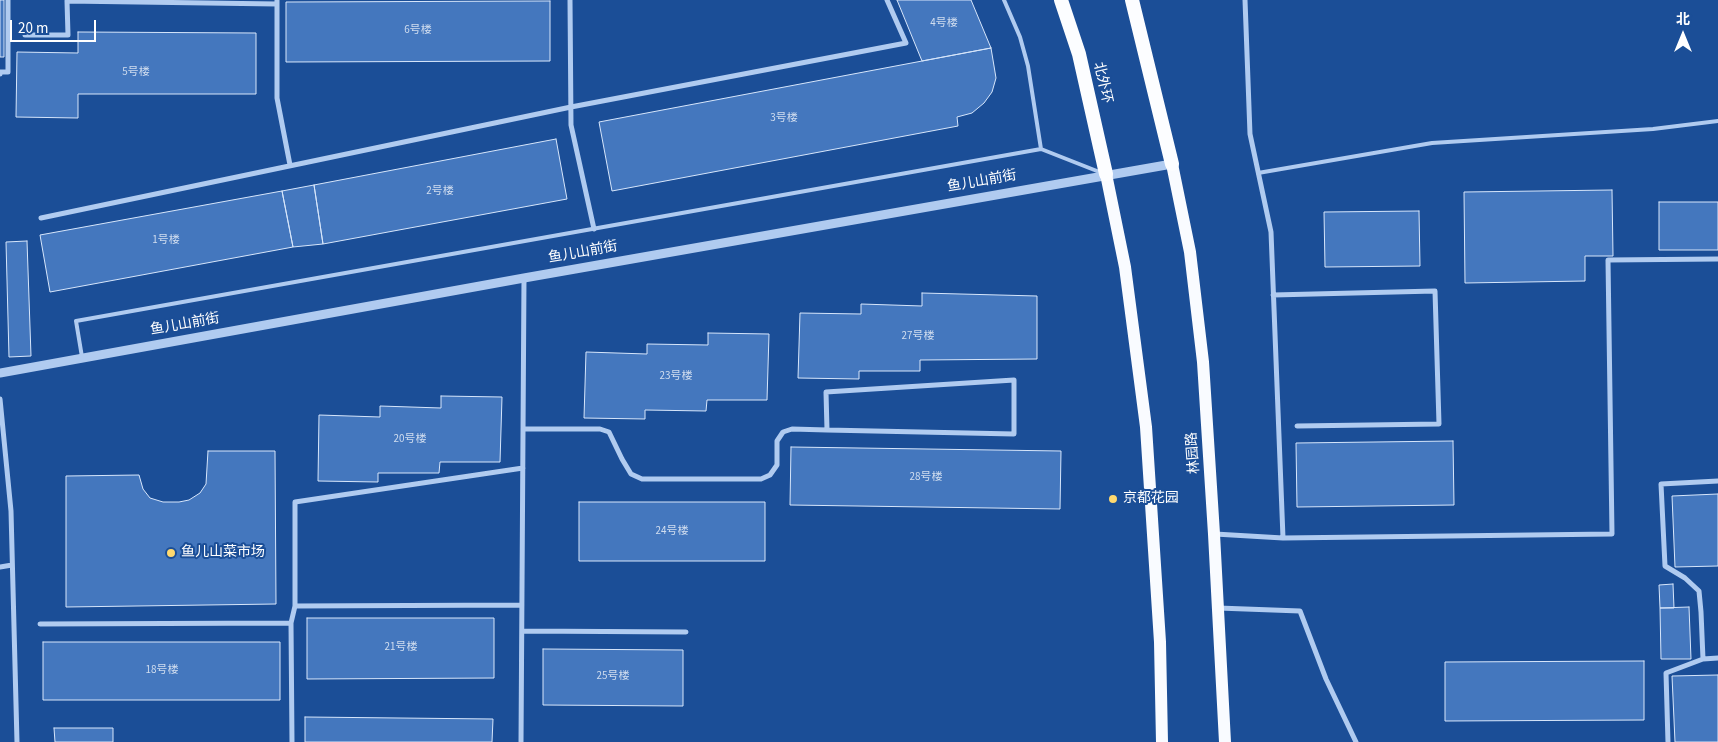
<!DOCTYPE html>
<meta charset="utf-8">
<style>
body{margin:0}
#map{position:relative;width:1718px;height:742px;overflow:hidden;background:#1b4e97;font-family:"Source Sans 3","Noto Sans SC",sans-serif}
canvas{display:block}
.north{position:absolute;left:1658px;top:10px;width:50px;height:50px;-webkit-text-stroke:4px #1b4e97;paint-order:stroke;rotate:0deg;font-size:14px;font-weight:700;line-height:20px;text-align:center;color:#fff}
.north::after{content:'';display:block;margin:auto;width:18px;height:22px;background:#fff;clip-path:polygon(50% 0,100% 100%,50% 72%,0 100%)}
.scale{position:absolute;left:10px;top:20px;width:86px;height:22px;box-sizing:border-box;border:2px solid #fff;border-top:0;padding-left:6px;font-size:15px;line-height:18px;white-space:nowrap;color:#fff;-webkit-text-stroke:4px #1b4e97;paint-order:stroke}
</style>
<div id="map">
<canvas width="1718" height="742"></canvas>
<div class="north">北</div>
<div class="scale">20 m</div>
</div>
<script>
const context = document.querySelector('canvas').getContext('2d');
context.lineJoin = 'round';
function fillPath(path, color) { context.fillStyle = color; context.fill(path, 'evenodd'); }
const poly = rows => new Path2D(rows.map(r => 'M' + r).join(''));
function stroke(path, color, width, dash) { context.strokeStyle = color; context.lineWidth = width; context.lineCap = dash ? 'butt' : 'round'; context.setLineDash(dash || []); context.stroke(path); }
function drawText(font, color, halo, rows, align = 'center') {
  context.font = font + ' "Source Sans 3","Noto Sans SC",sans-serif'; context.lineWidth = 4; context.setLineDash([]); context.textBaseline = 'middle'; context.strokeStyle = halo; context.fillStyle = color; for (const [text, x, y, turn = 0] of rows) {
    context.save(); context.translate(x, y); context.rotate((+turn || 0) * Math.PI / 180); context.textAlign = isNaN(turn) ? turn : align; if (halo) context.strokeText(text, 0, 0); context.fillText(text, 0, 0); context.restore();
  }
}
const building = poly([
 [0,0,4,0,4,57,0,57,0,0],
 [897,0,971,0,991,48,922,61,897,0],
 [550,1,550,61,286,62,286,2,550,1],
 [78,32,256,33,256,94,78,94,78,118,16,117,17,52,78,53,78,32],
 [991,48,996,78,992,92,984,103,972,113,957,117,958,126,612,191,599,122,991,48],
 [556,139,567,199,323,244,314,185,556,139],
 [314,185,323,244,293,247,282,191,314,185],
 [1612,190,1613,256,1585,256,1585,281,1465,283,1464,192,1612,190],
 [282,191,293,247,50,292,40,235,282,191],
 [1659,202,1718,202,1718,250,1659,250,1659,202],
 [1419,211,1420,266,1325,267,1324,212,1419,211],
 [27,241,31,356,9,357,6,242,27,241],
 [922,293,1037,296,1037,359,920,360,920,371,859,371,859,379,798,378,800,313,861,314,861,304,922,306,922,293],
 [708,333,769,334,767,400,707,400,706,411,645,410,645,419,584,418,586,352,647,354,647,344,708,345,708,333],
 [441,396,502,397,500,462,440,462,439,473,378,473,378,482,318,481,319,415,380,417,380,406,441,408,441,396],
 [1453,441,1454,505,1297,507,1296,443,1453,441],
 [791,447,1061,451,1060,509,790,505,791,447],
 [208,451,275,451,276,604,66,607,66,476,139,475,143,489,150,498,163,502,179,502,189,500,200,493,206,484,208,451],
 [1718,494,1718,566,1675,567,1672,496,1718,494],
 [579,502,765,502,765,561,579,561,579,502],
 [1673,584,1674,608,1660,608,1659,585,1673,584],
 [1689,607,1691,659,1661,659,1660,608,1689,607],
 [307,618,494,618,494,678,307,679,307,618],
 [43,642,280,642,280,700,43,700,43,642],
 [543,649,683,650,683,706,543,705,543,649],
 [1644,661,1644,720,1445,721,1445,662,1644,661],
 [1718,675,1718,742,1675,742,1672,676,1718,675],
 [305,717,493,719,492,742,305,742,305,717],
 [54,728,113,728,113,742,55,742,54,728]
]);
fillPath(building, '#4477be');
stroke(building, '#d7e6fb', 1);
stroke(poly([
 [1004,0,1020,37,1028,66,1041,149,1102,173],
 [1258,173,1432,143,1653,129,1718,121],
 [82,357,76,321,1041,149]
]), '#b0cbf0', 4);
stroke(poly([
 [277,0,277,98,290,165],
 [570,0,571,125,594,229],
 [25,35,68,35,67,1,277,4],
 [0,74,0,72,8,72,8,0],
 [41,218,571,107,906,43,887,0],
 [1273,295,1435,291,1439,424,1297,426],
 [0,399,11,511,17,742],
 [523,429,600,429,609,432,622,459,631,474,642,479,761,479,770,475,777,465,777,441,783,432,792,429,827,430,1014,434,1014,380,826,392,827,430],
 [1718,481,1661,484,1665,566,1685,578,1699,591,1701,612,1703,659,1718,658],
 [1215,534,1283,538,1271,232,1250,134,1245,0],
 [1283,538,1612,534,1608,260,1718,259],
 [0,567,12,565],
 [522,605,295,606,295,502,523,468],
 [1218,608,1300,611,1326,679,1356,742],
 [291,623,292,742],
 [40,624,291,623,295,606],
 [522,631,686,632],
 [521,742,524,278],
 [1668,742,1666,673,1703,659]
]), '#b0cbf0', 5);
stroke(poly([
 [0,373,524,278,1172,164]
]), '#b0cbf0', 9);
stroke(poly([
 [1172,164,1190,252,1203,362,1214,534,1225,742],
 [1106,174,1125,267,1146,427,1160,642,1162,742]
]), '#f9fbff', 12);
stroke(poly([
 [1061,0,1079,54,1106,174],
 [1132,0,1172,164]
]), '#fcfdff', 14);
for (const [x, y, r, color] of [
 [1113,499,5,"#ffd96f"],
 [171,553,5,"#ffd96f"]
]) { const dot = new Path2D(); dot.arc(x, y, r, 0, 2 * Math.PI); context.fillStyle = color; context.fill(dot); stroke(dot, '#1b4e97', 2); }
drawText('11px', '#d0ddef', null, [
 ["4号楼",944,24],
 ["6号楼",418,31],
 ["5号楼",136,73],
 ["3号楼",784,119],
 ["2号楼",440,192],
 ["1号楼",166,241],
 ["27号楼",918,337],
 ["23号楼",676,377],
 ["20号楼",410,440],
 ["28号楼",926,478],
 ["24号楼",672,532],
 ["21号楼",401,648],
 ["18号楼",162,671],
 ["25号楼",613,677]
]);
drawText('14px', '#fff', '#1b4e97', [
 ["北外环",1102,83,77],
 ["鱼儿山前街",982,182,-10],
 ["鱼儿山前街",583,253,-10],
 ["鱼儿山前街",185,325,-10],
 ["林园路",1194,453,-94]
]);
drawText('14px', '#fff', '#1b4e97', [
 ["京都花园",1123,499],
 ["鱼儿山菜市场",181,553]
], 'left');
</script>
